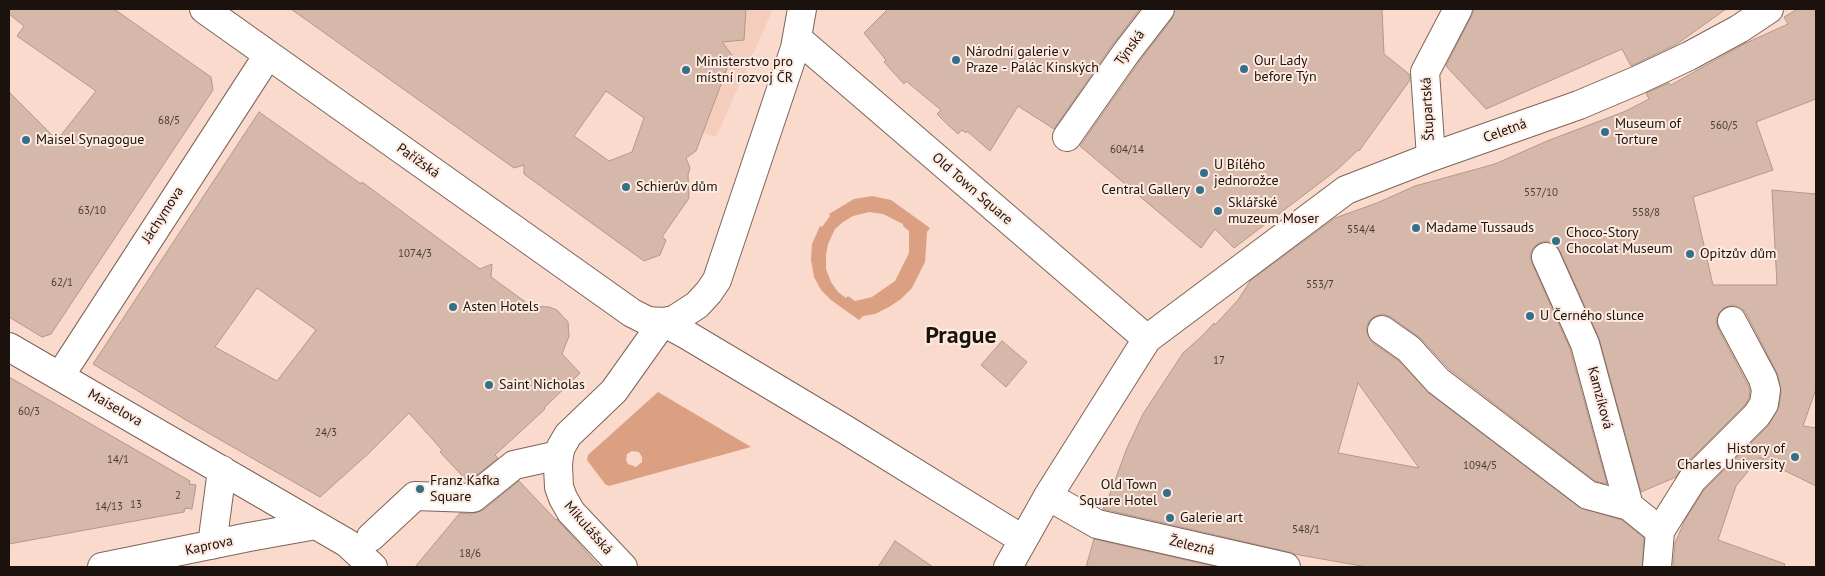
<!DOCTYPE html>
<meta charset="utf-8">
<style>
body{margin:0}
#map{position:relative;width:1825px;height:576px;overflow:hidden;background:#f9dacc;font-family:"PT Sans",sans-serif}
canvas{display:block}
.frame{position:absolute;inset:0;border:10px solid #1c120d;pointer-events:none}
</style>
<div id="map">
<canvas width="1825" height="576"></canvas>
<div class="frame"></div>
</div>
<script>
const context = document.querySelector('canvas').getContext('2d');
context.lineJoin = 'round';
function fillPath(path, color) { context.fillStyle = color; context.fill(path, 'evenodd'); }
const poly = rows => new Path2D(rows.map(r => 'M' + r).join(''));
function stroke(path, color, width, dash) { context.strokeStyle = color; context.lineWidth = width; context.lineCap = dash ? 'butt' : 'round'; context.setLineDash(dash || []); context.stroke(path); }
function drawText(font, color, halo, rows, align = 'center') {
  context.font = font + ' "PT Sans",sans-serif'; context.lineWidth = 4; context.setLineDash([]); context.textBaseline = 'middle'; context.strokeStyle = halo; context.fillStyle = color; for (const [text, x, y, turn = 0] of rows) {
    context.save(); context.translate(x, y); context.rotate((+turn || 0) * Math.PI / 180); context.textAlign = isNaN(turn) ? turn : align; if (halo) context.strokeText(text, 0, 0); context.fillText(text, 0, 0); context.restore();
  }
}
fillPath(poly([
 [554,9,773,9,716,137,703,133,592,22]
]), '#f4cdbc');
fillPath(poly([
 [872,196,891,200,930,228,927,232,925,262,912,288,901,299,889,307,875,314,863,316,859,320,831,300,821,290,814,277,811,260,812,244,820,226,822,227,830,216,829,214,854,199],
 [869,212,883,214,903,224,903,226,909,231,909,253,895,281,872,297,855,301,848,296,846,298,838,292,831,282,826,269,826,255,828,244,835,229,843,222,853,216],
 [658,392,751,447,609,486,605,484,587,460,588,455],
 [632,451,639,452,642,457,642,462,636,467,628,464,626,460,627,454]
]), '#db9f82');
const building = poly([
 [9,9,114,9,211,77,213,90,51,334,42,337,9,317,9,92,57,140,96,91,17,36,24,26,9,14,9,9],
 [291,9,746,9,744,40,722,42,732,55,696,151,686,158,690,168,688,175,689,198,662,237,666,240,660,255,644,261,524,174,524,165,514,168,291,9],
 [606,91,644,118,632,152,609,161,574,136,606,91],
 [888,9,1140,9,1113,44,1054,129,1018,106,990,151,967,131,966,133,962,130,958,134,946,123,937,114,941,110,906,81,904,84,884,62,886,60,864,33,888,9],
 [1175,9,1382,9,1384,54,1409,74,1410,80,1359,151,1358,150,1338,169,1234,248,1215,229,1201,248,1080,146,1139,62,1172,19,1175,9],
 [1475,9,1726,9,1677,44,1631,66,1622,49,1486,109,1446,66,1475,9],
 [1798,9,1816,9,1816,99,1756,122,1773,170,1693,197,1713,285,1777,285,1772,190,1816,194,1816,389,1803,426,1816,428,1816,486,1759,458,1736,486,1718,540,1785,564,1784,567,1673,567,1675,543,1685,520,1704,490,1768,426,1779,407,1781,392,1778,375,1746,313,1741,308,1733,305,1725,307,1719,313,1716,321,1718,328,1748,385,1750,391,1749,398,1745,405,1681,469,1676,477,1641,492,1599,338,1560,251,1555,244,1547,241,1539,243,1533,248,1530,256,1532,263,1570,349,1607,484,1595,481,1449,369,1420,338,1391,317,1383,314,1375,316,1369,321,1366,329,1368,336,1373,343,1399,361,1429,393,1579,507,1622,520,1644,538,1642,567,1367,567,1294,554,1289,552,1103,509,1106,499,1108,499,1127,448,1143,414,1183,353,1201,337,1214,323,1215,325,1238,300,1251,280,1335,218,1377,203,1415,186,1495,164,1547,141,1626,111,1649,99,1646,93,1669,83,1671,85,1744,44,1788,24,1784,17,1798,9],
 [1358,383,1419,468,1338,453,1358,383],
 [259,112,361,184,362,182,480,269,492,264,491,277,531,306,549,307,557,310,568,322,569,336,562,354,580,373,544,408,545,409,495,455,498,458,468,482,440,452,442,450,409,413,369,453,320,497,191,423,93,364,259,112],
 [257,288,316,330,277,381,215,347,257,288],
 [1002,341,1027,362,1006,387,981,365,1002,341],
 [9,377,190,481,189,484,196,485,192,509,185,508,184,512,9,544,9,377],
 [519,481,556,520,557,519,600,567,415,567,460,513,472,514,483,510,519,481],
 [1094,539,1217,567,1086,567,1094,539],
 [895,541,933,567,878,567,895,541]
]);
fillPath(building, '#d6b8aa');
stroke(building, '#b49789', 1);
const minor = poly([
 [204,9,632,313,648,321,663,322,674,320,697,305,709,292,717,280,795,48,802,9],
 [797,38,1147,339],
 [1067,137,1126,53,1160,9],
 [1431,157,1425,72,1458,9],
 [1546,257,1585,344,1629,506,1660,531,1657,567],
 [663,322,687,335,846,430,1022,539],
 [1382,330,1409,349,1438,381,1588,495,1629,506],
 [9,347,347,543,373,567],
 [60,376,268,55],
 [1048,496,1097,524,1286,567],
 [1660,531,1692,480,1757,415,1764,404,1766,390,1763,379,1732,321],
 [371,537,415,496,473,498,514,465,559,455],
 [212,545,222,470],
 [102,567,249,537,316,525],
 [623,567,571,512,563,498,559,487,558,466,559,455,561,447,568,435,614,391,663,322],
 [1008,567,1048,496,1147,339,1346,190,1431,157,1579,105,1638,80,1689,56,1739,29,1769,9]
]);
stroke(minor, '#7f6458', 30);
stroke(minor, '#fff', 28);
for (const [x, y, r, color] of [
 [956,60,5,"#357088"],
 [1244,69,5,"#357088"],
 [686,70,5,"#357088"],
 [1605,132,5,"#357088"],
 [26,140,5,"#357088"],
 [1204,173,5,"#357088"],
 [626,187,5,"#357088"],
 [1200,190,5,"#357088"],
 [1218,211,5,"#357088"],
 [1416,228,5,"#357088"],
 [1556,241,5,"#357088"],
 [1690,254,5,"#357088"],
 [453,307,5,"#357088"],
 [1530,316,5,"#357088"],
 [489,385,5,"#357088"],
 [1795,457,5,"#357088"],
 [420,489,5,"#357088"],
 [1167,493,5,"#357088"],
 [1170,518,5,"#357088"]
]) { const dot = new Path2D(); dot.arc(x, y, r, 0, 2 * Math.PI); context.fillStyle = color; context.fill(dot); stroke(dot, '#fdeae1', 2); }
drawText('11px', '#4a3c34', null, [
 ["68/5",169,121],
 ["560/5",1724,126],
 ["604/14",1127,150],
 ["557/10",1541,193],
 ["63/10",92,211],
 ["558/8",1646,213],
 ["554/4",1361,230],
 ["1074/3",415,254],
 ["62/1",62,283],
 ["553/7",1320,285],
 ["17",1219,361],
 ["60/3",29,412],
 ["24/3",326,433],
 ["14/1",118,460],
 ["1094/5",1480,466],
 ["2",178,496],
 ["13",136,505],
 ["14/13",109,507],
 ["548/1",1306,530],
 ["18/6",470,554]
]);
drawText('14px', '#1c120d', '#fdeae1', [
 ["Týnská",1130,48,-54],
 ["Štupartská",1428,109,-93],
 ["Celetná",1505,131,-20],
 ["Pařížská",418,161,35],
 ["Old Town Square",972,189,41],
 ["Jáchymova",163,215,-57],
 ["Kamzíková",1600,398,75],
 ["Maiselova",115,408,30],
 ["Mikulášská",588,528,49],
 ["Kaprova",209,546,-12],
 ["Železná",1192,546,13]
]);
drawText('14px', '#1c120d', '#fdeae1', [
 ["Národní galerie v",966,52],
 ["Praze - Palác Kinských",966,68],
 ["Our Lady",1254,61],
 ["before Týn",1254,77],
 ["Ministerstvo pro",696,62],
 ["místní rozvoj ČR",696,78],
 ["Museum of",1615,124],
 ["Torture",1615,140],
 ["Maisel Synagogue",36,140],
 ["U Bílého",1214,165],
 ["jednorožce",1214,181],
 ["Schierův dům",636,187],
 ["Central Gallery",1190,190,"right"],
 ["Sklářské",1228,203],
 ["muzeum Moser",1228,219],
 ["Madame Tussauds",1426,228],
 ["Choco-Story",1566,233],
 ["Chocolat Museum",1566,249],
 ["Opitzův dům",1700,254],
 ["Asten Hotels",463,307],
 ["U Černého slunce",1540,316],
 ["Saint Nicholas",499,385],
 ["History of",1785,449,"right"],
 ["Charles University",1785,465,"right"],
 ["Franz Kafka",430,481],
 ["Square",430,497],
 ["Old Town",1157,485,"right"],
 ["Square Hotel",1157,501,"right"],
 ["Galerie art",1180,518]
], 'left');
drawText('bold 24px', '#1c120d', '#fdeae1', [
 ["Prague",961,336]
]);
</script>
